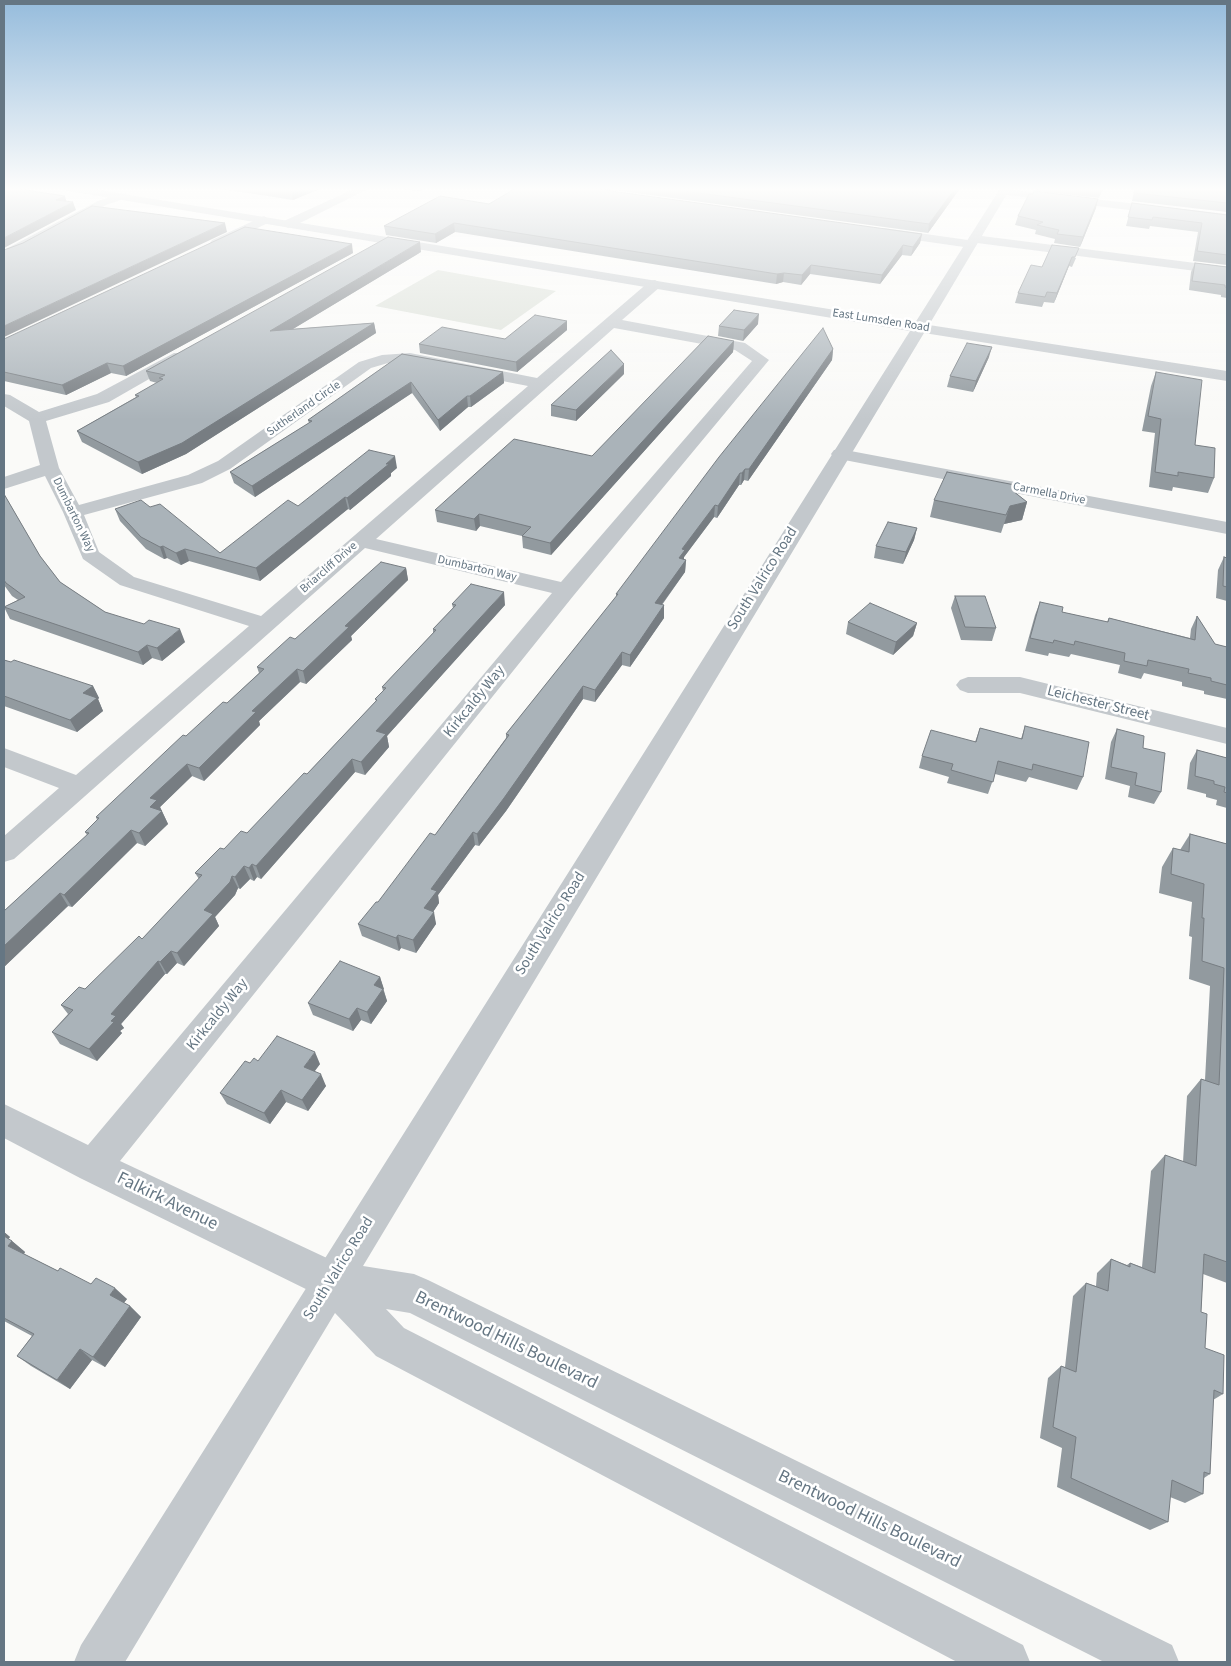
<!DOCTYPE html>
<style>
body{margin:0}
#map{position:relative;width:1231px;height:1666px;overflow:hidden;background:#fafaf8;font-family:"Source Sans 3",sans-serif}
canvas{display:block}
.frame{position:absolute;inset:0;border:5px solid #657683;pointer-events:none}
</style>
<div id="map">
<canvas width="1231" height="1666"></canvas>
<div class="frame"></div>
</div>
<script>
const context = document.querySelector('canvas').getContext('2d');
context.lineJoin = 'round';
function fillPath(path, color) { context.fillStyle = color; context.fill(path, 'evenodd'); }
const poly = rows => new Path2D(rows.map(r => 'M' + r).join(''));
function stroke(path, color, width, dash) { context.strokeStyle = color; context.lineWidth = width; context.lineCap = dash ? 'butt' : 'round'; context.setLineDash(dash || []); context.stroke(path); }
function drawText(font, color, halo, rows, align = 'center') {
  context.font = font + ' "Source Sans 3",sans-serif'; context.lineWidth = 5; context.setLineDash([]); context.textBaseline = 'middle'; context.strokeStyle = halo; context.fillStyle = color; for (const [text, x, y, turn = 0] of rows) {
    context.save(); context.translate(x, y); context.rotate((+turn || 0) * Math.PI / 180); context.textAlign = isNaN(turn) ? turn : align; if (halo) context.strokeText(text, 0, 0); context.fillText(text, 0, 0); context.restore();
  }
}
fillPath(poly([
 [438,270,556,291,501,330,375,306]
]), '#dadfd7');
fillPath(poly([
 [358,187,372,187,292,227,288,228,282,224,284,221,358,187],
 [1003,189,1227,214,1227,222,999,194,997,192,1003,189],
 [122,193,126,194,128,196,126,198,106,205,25,250,4,258,4,250,98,201,122,193],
 [264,216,270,220,268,223,220,246,212,246,210,243,212,240,264,216],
 [884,228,968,240,970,236,974,235,1227,267,1227,275,977,243,975,247,971,248,880,235,878,232,884,228],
 [655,280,662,284,660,287,622,320,745,343,769,360,574,595,120,1161,346,1267,351,1281,346,1295,332,1300,318,1295,80,1178,4,1138,4,1104,88,1145,552,593,365,548,14,859,4,862,4,836,59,788,4,767,4,748,76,775,249,626,120,585,83,559,63,512,45,476,4,489,4,477,40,465,29,421,4,406,4,394,10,395,39,412,97,394,174,353,184,353,187,356,184,359,109,402,46,421,59,468,79,505,188,475,218,461,359,362,382,355,410,353,537,378,650,281,655,280],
 [614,328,735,350,752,361,561,582,376,539,614,328],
 [388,363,410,363,528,386,261,616,134,577,99,552,84,515,202,483,230,469,371,368,388,363],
 [840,449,1227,522,1227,534,834,458,831,454,834,450,840,449],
 [968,677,1020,677,1227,728,1227,744,1020,693,968,693,960,690,956,685,960,680,968,677]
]), '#c3c8cc');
fillPath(poly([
 [56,187,80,187,915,323,1001,187,1011,187,929,325,1227,371,1227,381,924,333,363,1266,414,1274,428,1280,1172,1645,1179,1662,1104,1662,410,1313,386,1309,404,1328,1023,1645,1030,1662,957,1662,376,1356,335,1313,125,1662,74,1662,81,1645,910,331,62,190,56,187]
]), '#c3c8cc');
fillPath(poly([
 [215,187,324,187,293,200,215,188],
 [386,187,429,187,420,191],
 [592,187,961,187,928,233],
 [1038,187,1104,187,1099,198,1037,191],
 [1135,187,1227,187,1227,212,1132,201],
 [1132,203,1227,215,1227,265,1193,261,1198,232,1150,226,1149,229,1126,226],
 [489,204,922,234,920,243,911,256,902,255,880,284,810,274,801,285,783,282,776,284,455,232,436,243,386,235,384,226],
 [1096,208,1080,247,1054,243,1055,239,1035,234,1036,230,1015,225,1018,216],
 [1052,245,1076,258,1072,267,1069,266,1054,303,1044,302,1042,307,1015,303,1018,293,1042,267],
 [421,252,293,329,374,323,376,333,186,454,142,474,82,442,77,431,136,397,135,395,157,383,150,381,146,371],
 [353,253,126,376,111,373,66,395,4,381,4,339],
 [1195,263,1227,267,1227,298,1221,297,1221,295,1189,290,1191,272],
 [567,321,567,330,517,372,420,353,419,344,505,339],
 [758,324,743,341,718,336,719,326],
 [734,341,733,352,551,555,523,548,522,536,480,526,476,531,437,522,435,510,592,456],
 [833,349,832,360,748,481,744,480,741,485,739,485,717,518,714,517,684,557,684,560,686,560,685,572,662,605,664,605,664,618,630,667,622,665,595,702,583,699,506,811,479,846,475,845,438,895,439,903,433,912,436,924,416,953,401,948,399,951,362,936,358,924,378,902,435,835,506,738,506,734,616,597,616,594],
 [402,354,503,372,504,383,471,407,468,407,440,431,412,393,255,497,234,483,230,472,309,423,308,420],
 [989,357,973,392,947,387,950,376],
 [1156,372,1195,445,1214,478,1208,493,1173,487,1172,491,1149,487,1155,433,1142,431,1151,386],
 [624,374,576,421,551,416,551,405],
 [397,468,391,473,391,476,350,510,348,509,332,521,260,581,189,561,181,565,167,558,164,559,146,549,120,521,115,509,150,507,220,553,298,506],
 [1013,491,1027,502,1022,520,1004,524,1001,533,930,517,934,500],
 [4,494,40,556,60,582,105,612,185,642,162,661,152,658,143,665,10,619,4,607,18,600,12,596,4,585],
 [917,528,914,540,903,564,874,558,876,546],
 [1224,557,1227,558,1227,601,1216,598,1218,570],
 [406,568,408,580,351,636,352,640,306,684,300,682,259,721,260,725,204,781,192,776,160,807,168,824,145,846,137,843,72,907,68,906,4,967,4,911,87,835,85,832,97,820,96,817,186,736,227,703,259,673,257,667,295,639],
 [955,596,996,628,992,641,961,640,951,608],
 [1040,602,1062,612,1107,622,1109,618,1190,638,1191,629,1197,616,1215,644,1227,647,1227,699,1204,694,1204,691,1182,686,1182,682,1144,673,1141,679,1118,673,1120,665,1071,654,1069,657,1049,653,1048,656,1025,651,1035,615],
 [452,604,505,605,387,736,389,747,365,775,355,772,261,879,257,877,254,881,250,879,240,889,238,888,235,895,215,917,219,926,184,966,177,963,167,974,165,974,121,1024,124,1028,120,1031,122,1033,97,1061,60,1044,52,1032,68,1014,61,1005,85,989,142,939,199,879,195,873,224,849,247,833,307,774,376,701,375,699,383,691,382,687,433,633,433,629,453,608],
 [848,622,917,623,913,636,893,655,846,634],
 [4,660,93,686,99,698,98,699,103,711,77,732,4,706],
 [1025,726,1083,777,1077,790,1029,777,1026,782,995,774,988,794,947,783,949,777,919,768,922,756,975,742,980,728,1021,739],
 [1117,729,1143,748,1161,792,1154,804,1128,797,1130,786,1105,779,1111,742],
 [1197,750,1227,758,1227,808,1216,805,1217,800,1206,797,1206,794,1187,789,1190,763],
 [1190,834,1227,844,1227,1283,1203,1274,1201,1312,1205,1348,1223,1394,1213,1400,1210,1474,1204,1478,1203,1494,1185,1503,1170,1497,1168,1522,1150,1530,1057,1487,1062,1448,1040,1438,1048,1378,1061,1366,1065,1367,1073,1296,1086,1283,1096,1286,1097,1273,1111,1259,1127,1265,1130,1263,1142,1267,1151,1171,1165,1155,1183,1162,1187,1096,1201,1079,1205,1080,1210,986,1189,979,1192,937,1189,936,1192,902,1159,893,1162,867,1173,848,1180,850],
 [380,977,387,1001,371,1024,361,1020,353,1031,313,1015,308,1003],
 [258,1061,320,1064,315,1071,326,1086,308,1111,286,1102,270,1124,227,1104,220,1093,250,1063],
 [4,1232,10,1237,8,1239,12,1241,25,1252,24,1254,58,1271,127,1299,124,1303,130,1306,141,1317,105,1367,92,1360,70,1389,31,1366,17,1356,32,1336,4,1321]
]), '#929a9f');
fillPath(poly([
 [302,187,324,187,293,200,291,191],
 [419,187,429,187,420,191],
 [956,187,961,187,928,233,929,224],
 [65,196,67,204,56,200],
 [1098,199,1096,208,1080,247,1083,237],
 [73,202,76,210,4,248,4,238],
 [225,223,227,232,4,337,4,326],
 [454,223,455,232,436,243,435,234],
 [922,234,920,243,911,256,913,247],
 [420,242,421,252,273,341,270,331],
 [352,244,353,253,126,376,123,366],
 [903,245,902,255,880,284,882,275],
 [1072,257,1069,266,1054,303,1057,293],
 [811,265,810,274,801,285,802,275],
 [784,273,783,282,776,284,777,274],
 [759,314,758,324,743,341,744,330],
 [567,321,567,330,517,372,516,362],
 [374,323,376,333,186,454,142,474,138,462],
 [734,341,733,352,551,555,550,543],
 [992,347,989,357,973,392,976,381],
 [833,349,832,360,748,481,749,469],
 [107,363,111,373,66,395,62,385],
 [624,364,624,374,576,421,576,410],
 [503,372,504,383,471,407,470,396],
 [411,382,412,393,255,497,252,486],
 [467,396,468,407,440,431,438,420],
 [395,456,397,468,391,473,391,476,350,510,347,498],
 [745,469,744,480,741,485,742,473],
 [740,473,739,485,717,518,718,506],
 [345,497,348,509,260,581,256,568],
 [1027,502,1022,520,1004,524,1001,533,1010,506],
 [715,505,714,517,684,557,684,562,686,560,685,572,654,615,655,603,679,558,682,549],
 [479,514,480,526,476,531,474,519],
 [917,528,914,540,903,564,906,552],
 [163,546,167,558,164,559,160,547],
 [185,549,189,561,181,565,176,553],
 [406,568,408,580,351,636,352,640,306,684,303,671,345,626],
 [504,592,505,605,387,736,389,747,365,775,361,762,376,731],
 [664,605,664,618,630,667,630,655],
 [917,623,913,636,893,655,896,642],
 [180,629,185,642,162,661,157,648],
 [147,645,152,658,143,665,138,652],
 [622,652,622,665,595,702,595,690],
 [297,669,300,682,259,721,260,725,204,781,199,768,252,711],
 [93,686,99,698,98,699,103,711,77,732,70,720,83,693],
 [583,686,583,699,506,811,479,846,477,834],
 [352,759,355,772,261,879,256,866],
 [187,764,192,776,160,807,168,824,145,846,139,833,150,798],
 [131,830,137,843,72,907,64,895],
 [473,832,475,845,438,895,439,903,427,921,424,908,431,889],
 [252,864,257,877,254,881,249,868],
 [244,866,250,879,240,889,235,877],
 [232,876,238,888,235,895,215,917,219,926,184,966,177,953,204,910],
 [60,893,68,906,4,967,4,946],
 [434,912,436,924,416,953,413,940],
 [398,935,401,948,399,951,396,938],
 [171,951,177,963,167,974,160,962],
 [158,961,165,974,121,1024,124,1028,120,1031,122,1033,97,1061,89,1049,111,1021,111,1014],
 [380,977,384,989,377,997,374,985],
 [383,989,387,1001,371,1024,367,1012],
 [357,1008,361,1020,353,1031,349,1019],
 [315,1052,320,1064,309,1078,304,1067],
 [321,1074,326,1086,308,1111,302,1100],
 [281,1090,286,1102,270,1124,264,1113],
 [4,1232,10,1237,6,1242,4,1240],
 [12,1241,25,1252,21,1258,8,1246],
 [115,1288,127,1299,121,1306,110,1295],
 [130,1306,141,1317,105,1367,93,1357],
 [80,1349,92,1360,70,1389,57,1380]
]), '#777d82');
const building = poly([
 [4,187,65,196,56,200,73,202,4,238,4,187],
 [262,187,302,187,291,191,262,187],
 [518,187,582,187,922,234,913,247,903,245,882,275,811,265,802,275,784,273,777,274,454,223,435,234,384,226,440,196,489,204,518,187],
 [654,187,956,187,929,224,654,187],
 [1079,187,1103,187,1102,189,1079,187],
 [1136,187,1227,187,1227,203,1134,193,1136,187],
 [1034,191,1098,199,1083,237,1057,234,1059,230,1037,225,1043,222,1018,216,1029,194,1033,194,1034,191],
 [1132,203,1227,215,1227,255,1197,251,1202,223,1153,217,1152,220,1128,217,1132,203],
 [92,206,225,223,4,326,4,250,23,243,92,206],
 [245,227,352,244,123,366,107,363,62,385,4,372,4,339,245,227],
 [388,237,420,242,270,331,374,323,182,443,138,462,77,431,139,396,135,395,163,379,159,378,165,375,146,371,388,237],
 [1052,245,1079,248,1075,257,1072,257,1057,293,1047,292,1045,297,1018,293,1031,265,1042,267,1052,245],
 [1195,263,1227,267,1227,288,1225,287,1225,285,1192,281,1195,263],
 [734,310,759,314,744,330,719,326,734,310],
 [535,315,567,321,516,362,419,344,442,327,505,339,535,315],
 [823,328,833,349,749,469,745,469,742,473,740,473,718,506,715,505,682,549,685,550,679,558,686,560,655,603,664,605,630,655,622,652,595,690,583,686,504,798,477,834,473,832,431,889,437,891,424,908,434,912,413,940,398,935,396,938,358,924,376,902,378,902,430,833,435,835,509,735,506,734,618,594,616,594,719,457,823,328],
 [708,336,734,341,550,543,522,536,531,527,479,514,474,519,435,510,514,439,592,456,708,336],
 [967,343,992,347,976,381,950,376,967,343],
 [611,350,624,364,576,410,551,405,611,350],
 [402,354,503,372,470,396,467,396,438,420,411,382,252,486,230,472,312,421,308,420,402,354],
 [1156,372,1202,380,1195,445,1215,448,1214,478,1178,472,1178,476,1155,472,1161,419,1148,416,1156,372],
 [369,450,395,456,386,464,389,464,347,498,345,497,330,509,256,568,185,549,176,553,163,546,160,547,141,537,115,509,141,500,150,507,160,504,220,553,288,500,298,506,369,450],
 [947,472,1015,485,1013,491,1027,502,1010,506,1006,515,934,500,947,472],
 [4,494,40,556,60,582,105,612,144,624,149,620,180,629,157,648,147,645,138,652,4,607,25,597,6,583,4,580,4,494],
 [888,522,917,528,906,552,876,546,888,522],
 [1224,557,1227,558,1227,587,1223,586,1224,557],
 [381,562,406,568,345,626,349,627,303,671,297,669,252,711,256,712,199,768,187,764,150,798,157,800,150,807,162,811,139,833,131,830,64,895,60,893,4,946,4,911,89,833,85,832,99,818,96,817,183,735,186,736,223,702,227,703,264,669,257,667,290,637,295,639,381,562],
 [471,584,504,592,376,731,386,734,361,762,352,759,256,866,252,864,249,868,244,866,235,877,232,876,230,882,204,910,213,914,177,953,171,951,160,962,158,961,111,1014,116,1016,111,1021,114,1022,89,1049,52,1032,73,1010,61,1005,79,987,85,989,139,936,142,939,202,875,195,873,220,848,224,849,241,831,247,833,304,773,307,774,377,700,375,699,386,688,382,687,436,630,433,629,456,605,452,604,471,584],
 [955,596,985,596,996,628,965,627,955,596],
 [1040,602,1063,607,1062,612,1108,622,1109,618,1195,640,1197,616,1215,644,1227,647,1227,685,1211,681,1211,678,1188,673,1189,669,1148,660,1147,666,1124,661,1125,653,1075,641,1074,645,1054,640,1053,643,1030,638,1040,602],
 [870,603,917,623,896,642,848,622,870,603],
 [4,660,11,662,14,660,93,686,83,693,97,698,70,720,4,696,4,660],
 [1025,726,1089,742,1083,777,1033,764,1032,770,998,761,993,782,951,770,953,764,922,756,931,730,976,742,980,728,1022,739,1025,726],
 [1117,729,1144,736,1143,748,1165,753,1161,792,1135,785,1137,773,1111,767,1117,729],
 [1197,750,1227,758,1227,793,1224,792,1225,787,1214,784,1214,781,1195,776,1197,750],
 [1190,834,1227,844,1227,1262,1204,1254,1201,1312,1207,1314,1205,1348,1224,1355,1223,1394,1214,1390,1210,1474,1204,1472,1203,1494,1172,1480,1168,1522,1071,1478,1076,1437,1053,1427,1061,1366,1076,1372,1086,1283,1108,1291,1111,1259,1130,1267,1130,1263,1155,1273,1165,1155,1196,1166,1201,1079,1219,1085,1224,968,1202,961,1204,918,1202,918,1204,884,1171,874,1173,848,1189,852,1190,834],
 [340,961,380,977,374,985,383,989,367,1012,357,1008,349,1019,308,1003,340,961],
 [277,1036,315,1052,304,1067,321,1074,302,1100,281,1090,264,1113,220,1093,245,1061,250,1063,254,1058,258,1061,277,1036],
 [4,1236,12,1241,8,1246,58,1271,60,1268,91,1284,96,1278,115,1288,110,1295,130,1306,93,1357,80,1349,57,1380,17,1356,34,1334,4,1318,4,1236]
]);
fillPath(building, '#aab3b9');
stroke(building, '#777d82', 1);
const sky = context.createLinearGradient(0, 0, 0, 420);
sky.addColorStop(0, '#96bcdc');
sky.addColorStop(0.45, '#fdfdfc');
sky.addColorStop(1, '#fdfdfc00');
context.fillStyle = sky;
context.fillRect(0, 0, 1231, 420);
drawText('12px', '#657683', '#fff', [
 ["East Lumsden Road",881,321,9],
 ["Sutherland Circle",304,409,-35],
 ["Carmella Drive",1049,494,11],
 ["Dumbarton Way",73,515,64],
 ["Briarcliff Drive",329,568,-41],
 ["Dumbarton Way",477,569,13]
]);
drawText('15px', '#657683', '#fff', [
 ["South Valrico Road",763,579,-58],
 ["Kirkcaldy Way",475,702,-51],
 ["Leichester Street",1098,704,14],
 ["South Valrico Road",551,924,-58],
 ["Kirkcaldy Way",218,1015,-51],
 ["South Valrico Road",339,1269,-58]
]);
drawText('18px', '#657683', '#fff', [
 ["Falkirk Avenue",167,1202,26],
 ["Brentwood Hills Boulevard",506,1341,26],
 ["Brentwood Hills Boulevard",869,1520,26]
]);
</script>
